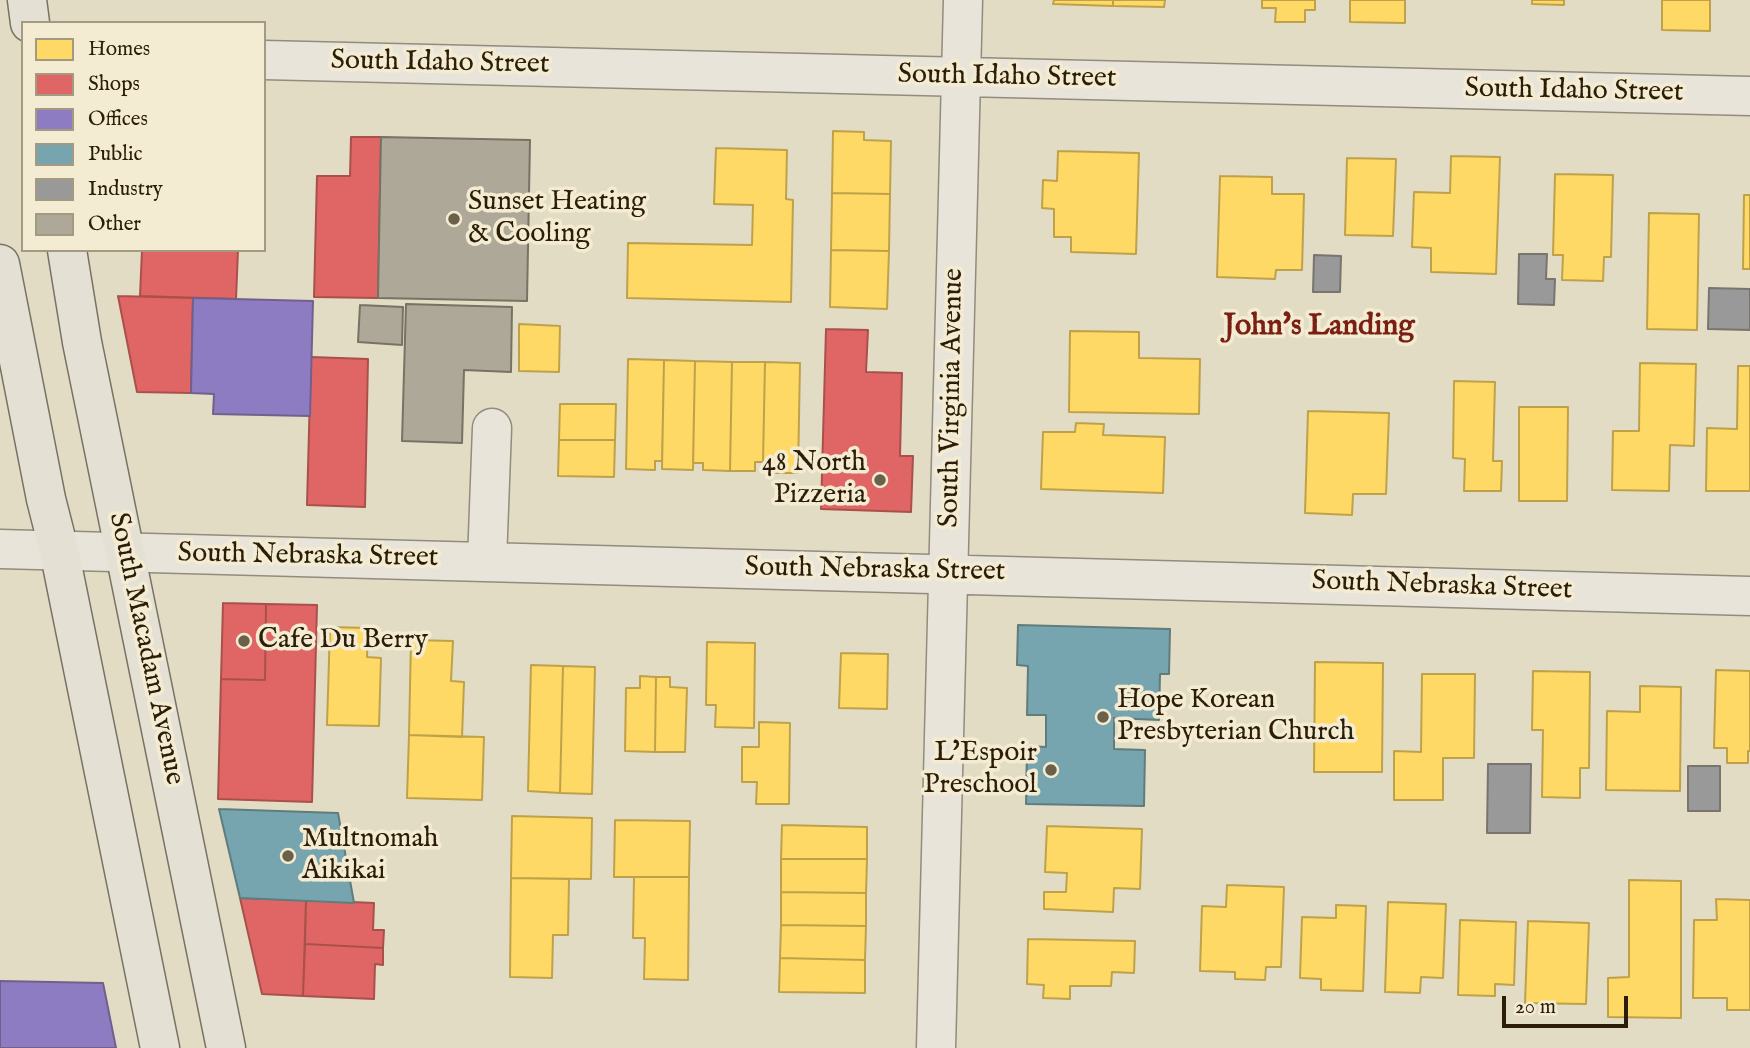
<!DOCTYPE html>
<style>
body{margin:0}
#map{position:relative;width:1750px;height:1048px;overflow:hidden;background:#e2dcc5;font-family:"IM FELL English",serif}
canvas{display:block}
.legend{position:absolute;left:21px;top:21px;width:245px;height:231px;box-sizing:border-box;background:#f4ecd2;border:2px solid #a49981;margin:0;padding:9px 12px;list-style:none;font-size:21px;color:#2b1d08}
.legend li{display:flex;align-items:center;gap:14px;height:35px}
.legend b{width:35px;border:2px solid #a49981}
.scale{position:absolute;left:1502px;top:996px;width:126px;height:32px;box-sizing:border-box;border:4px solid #2b1d08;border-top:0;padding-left:9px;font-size:21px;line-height:24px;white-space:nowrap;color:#2b1d08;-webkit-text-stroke:5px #f4ecd2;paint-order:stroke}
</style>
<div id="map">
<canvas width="1750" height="1048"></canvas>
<ul class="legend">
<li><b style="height:19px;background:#ffd966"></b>Homes</li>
<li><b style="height:19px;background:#e06666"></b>Shops</li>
<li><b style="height:19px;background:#8e7cc3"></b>Offices</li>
<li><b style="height:19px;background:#76a5af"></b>Public</li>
<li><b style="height:19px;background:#999"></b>Industry</li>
<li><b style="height:19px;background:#ada897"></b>Other</li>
</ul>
<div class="scale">20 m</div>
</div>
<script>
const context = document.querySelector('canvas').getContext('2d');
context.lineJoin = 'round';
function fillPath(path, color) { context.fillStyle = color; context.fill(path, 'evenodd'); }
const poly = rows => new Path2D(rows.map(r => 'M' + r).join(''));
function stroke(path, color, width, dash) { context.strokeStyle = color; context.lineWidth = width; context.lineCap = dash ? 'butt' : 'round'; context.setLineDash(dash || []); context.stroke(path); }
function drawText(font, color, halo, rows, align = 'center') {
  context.font = font + ' "IM FELL English",serif'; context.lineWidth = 7; context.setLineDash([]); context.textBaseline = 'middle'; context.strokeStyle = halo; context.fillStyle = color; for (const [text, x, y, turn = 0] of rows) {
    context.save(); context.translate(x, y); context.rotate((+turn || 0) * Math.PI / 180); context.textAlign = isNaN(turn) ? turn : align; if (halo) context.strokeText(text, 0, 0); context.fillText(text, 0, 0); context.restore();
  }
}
const homes = poly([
 [1054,0,1113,0,1113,6,1053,4,1054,0],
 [1113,0,1165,0,1164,7,1113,6,1113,0],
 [1262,0,1315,0,1315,10,1305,10,1305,22,1275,22,1276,8,1262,8,1262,0],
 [1350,0,1405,0,1405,23,1350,22,1350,0],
 [1532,0,1564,0,1564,5,1532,4,1532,0],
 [1662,0,1710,0,1710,31,1662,30,1662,0],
 [833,131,864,132,864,140,891,141,890,194,832,193,833,131],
 [716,148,787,150,786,199,793,200,791,302,627,298,628,243,752,245,753,205,714,204,716,148],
 [1058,151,1139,153,1136,254,1071,252,1071,237,1054,237,1054,209,1042,208,1043,180,1057,181,1058,151],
 [1451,156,1500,157,1496,274,1431,272,1431,248,1412,247,1414,192,1450,193,1451,156],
 [1347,158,1396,159,1393,236,1345,235,1347,158],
 [1555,174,1613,175,1611,257,1604,257,1603,281,1562,280,1563,255,1553,255,1555,174],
 [1220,176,1272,177,1272,194,1304,194,1302,270,1276,270,1275,279,1217,277,1220,176],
 [832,193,890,194,889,251,831,250,832,193],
 [1744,195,1750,195,1750,269,1743,269,1744,195],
 [1649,213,1699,214,1697,330,1647,329,1649,213],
 [831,250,889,251,887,309,830,307,831,250],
 [519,324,560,326,559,372,519,371,519,324],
 [1070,331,1139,332,1139,358,1200,359,1199,414,1069,412,1070,331],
 [628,359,664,360,662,461,655,461,655,470,626,469,628,359],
 [664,360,695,361,693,470,662,469,664,360],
 [695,361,732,362,730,471,703,470,703,463,693,463,695,361],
 [732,362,765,362,763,462,755,462,755,471,730,471,732,362],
 [765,362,800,363,798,473,770,473,770,462,763,462,765,362],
 [1640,363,1696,364,1694,446,1670,445,1669,491,1612,490,1613,431,1639,431,1640,363],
 [1738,366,1750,366,1750,491,1706,491,1707,428,1737,429,1738,366],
 [1454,381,1495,382,1493,461,1502,461,1501,491,1464,491,1465,459,1453,458,1454,381],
 [560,404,616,404,615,440,559,440,560,404],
 [1519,407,1568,407,1567,501,1519,501,1519,407],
 [1308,411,1389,413,1386,494,1353,494,1352,515,1305,513,1308,411],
 [1076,423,1104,424,1103,435,1165,437,1163,493,1041,489,1043,432,1075,432,1076,423],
 [559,440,615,440,614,477,558,476,559,440],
 [330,627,368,628,367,657,381,658,379,726,327,725,330,627],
 [411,640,453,641,451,681,464,682,462,737,409,735,411,640],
 [707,642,755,643,754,728,715,727,716,705,706,705,707,642],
 [841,653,888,654,887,709,839,708,841,653],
 [1315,662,1383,663,1382,772,1314,772,1315,662],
 [531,665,563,666,560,793,528,791,531,665],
 [563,666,595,667,592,794,560,793,563,666],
 [1716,670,1750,671,1750,751,1748,751,1748,763,1727,763,1727,748,1714,748,1716,670],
 [1533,671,1590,672,1589,768,1580,768,1580,798,1542,797,1543,730,1532,730,1533,671],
 [1422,674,1475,674,1474,758,1443,758,1443,800,1394,800,1394,751,1421,752,1422,674],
 [640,676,656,677,655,752,625,751,626,688,640,688,640,676],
 [656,677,670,677,670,687,687,688,685,752,655,752,656,677],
 [1640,686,1681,687,1680,791,1606,790,1607,711,1640,712,1640,686],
 [759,722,790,723,789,804,756,804,757,782,742,782,742,747,759,747,759,722],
 [409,735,484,737,482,800,407,798,409,735],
 [512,816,592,818,591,879,511,878,512,816],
 [615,820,690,821,689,877,614,877,615,820],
 [782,825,867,827,867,859,781,859,782,825],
 [1047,826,1142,829,1140,889,1114,888,1113,912,1044,909,1044,892,1066,892,1067,873,1045,872,1047,826],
 [781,859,867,859,866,893,781,892,781,859],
 [634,877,689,877,688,980,644,979,645,938,633,938,634,877],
 [511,878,569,879,568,935,553,935,552,978,510,977,511,878],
 [1629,880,1681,881,1681,1018,1608,1017,1608,978,1629,977,1629,880],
 [1227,885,1284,887,1281,967,1266,967,1265,980,1235,979,1235,972,1200,971,1202,906,1226,907,1227,885],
 [781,892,866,893,866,926,781,925,781,892],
 [1716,899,1750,900,1750,1010,1727,1010,1727,998,1693,998,1694,920,1717,920,1716,899],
 [1388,902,1446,904,1443,978,1421,977,1420,993,1385,992,1388,902],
 [1336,905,1366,906,1363,991,1321,990,1321,979,1300,978,1302,917,1336,918,1336,905],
 [1460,920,1516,922,1514,985,1495,984,1495,996,1458,995,1460,920],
 [1528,921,1589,923,1586,1004,1525,1003,1528,921],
 [781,925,866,926,865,960,780,958,781,925],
 [1028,939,1135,941,1134,973,1112,972,1111,986,1070,986,1070,999,1043,998,1044,985,1027,984,1028,939],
 [780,958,865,960,865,993,779,992,780,958]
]);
fillPath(homes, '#ffd966');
stroke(homes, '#bfa14a', 2);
const shops = poly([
 [351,137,381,137,378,298,314,297,317,176,350,176,351,137],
 [142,250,238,250,236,299,140,296,142,250],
 [118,296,193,298,191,393,137,392,118,296],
 [826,329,868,330,866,372,902,373,900,456,913,456,911,512,821,509,826,329],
 [311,357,368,359,365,507,307,505,311,357],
 [223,603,266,604,265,680,221,679,223,603],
 [266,604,317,605,312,802,218,799,221,679,265,680,266,604],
 [240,898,306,900,303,996,262,994,240,898],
 [306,900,374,903,373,930,384,930,383,948,305,944,306,900],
 [305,944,383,948,383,965,375,964,374,999,303,996,305,944]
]);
fillPath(shops, '#e06666');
stroke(shops, '#aa504a', 2);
const offices = poly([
 [193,298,313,301,310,416,213,414,214,394,191,393,193,298],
 [0,981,103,983,116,1048,0,1048,0,981]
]);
fillPath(offices, '#8e7cc3');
stroke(offices, '#70608b', 2);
const public = poly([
 [1018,625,1170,629,1169,674,1160,674,1159,720,1114,718,1114,749,1145,750,1144,806,1026,804,1027,746,1046,747,1046,715,1027,715,1028,666,1017,665,1018,625],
 [219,809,338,813,354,903,240,898,219,809]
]);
fillPath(public, '#76a5af');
stroke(public, '#607c7d', 2);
const industry = poly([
 [1519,254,1547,254,1546,279,1555,279,1554,305,1518,304,1519,254],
 [1314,255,1341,256,1340,292,1313,292,1314,255],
 [1709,288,1750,289,1750,330,1708,329,1709,288],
 [1488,764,1531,764,1530,833,1487,833,1488,764],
 [1688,766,1720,766,1720,811,1688,811,1688,766]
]);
fillPath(industry, '#999');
stroke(industry, '#78746e', 2);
const building = poly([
 [381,137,530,140,527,301,378,298,381,137],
 [406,304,512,307,511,372,464,370,462,443,402,441,406,304],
 [360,305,403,307,402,345,358,342,360,305]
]);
fillPath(building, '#ada897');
stroke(building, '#777263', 2);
const minor = poly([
 [264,60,1750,96],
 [0,549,1750,596],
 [487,561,492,428],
 [936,1048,963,0]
]);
const major = poly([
 [27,0,30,23],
 [67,250,82,342,226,1048],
 [0,264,46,499,59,550,160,1048]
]);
stroke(minor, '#918c7c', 41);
stroke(major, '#777263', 41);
stroke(minor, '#e8e4d9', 38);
stroke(major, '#e4e0d3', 38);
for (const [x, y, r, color] of [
 [454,219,7,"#6b604a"],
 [880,480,7,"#6b604a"],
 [244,641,7,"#6b604a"],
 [1103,717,7,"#6b604a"],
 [1051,770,7,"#6b604a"],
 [288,856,7,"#6b604a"]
]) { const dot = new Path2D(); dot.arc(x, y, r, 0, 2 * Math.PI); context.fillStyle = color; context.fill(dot); stroke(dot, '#f4ecd2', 2.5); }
drawText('28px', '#2b1d08', '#f4ecd2', [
 ["South Idaho Street",440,64,1],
 ["South Idaho Street",1007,78,1],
 ["South Idaho Street",1574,92,1],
 ["South Virginia Avenue",953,398,-89],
 ["South Nebraska Street",308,557,1],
 ["South Nebraska Street",875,571,1],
 ["South Nebraska Street",1442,587,2],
 ["South Macadam Avenue",145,649,78]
]);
drawText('28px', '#2b1d08', '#f4ecd2', [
 ["Sunset Heating",468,203],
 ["& Cooling",468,235],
 ["48 North",866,464,"right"],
 ["Pizzeria",866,496,"right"],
 ["Cafe Du Berry",258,641],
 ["Hope Korean",1117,701],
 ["Presbyterian Church",1117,733],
 ["L'Espoir",1037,754,"right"],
 ["Preschool",1037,786,"right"],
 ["Multnomah",302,840],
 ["Aikikai",302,872]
], 'left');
drawText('bold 30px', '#7a1f14', '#f4ecd2', [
 ["John's Landing",1319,328]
]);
</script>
